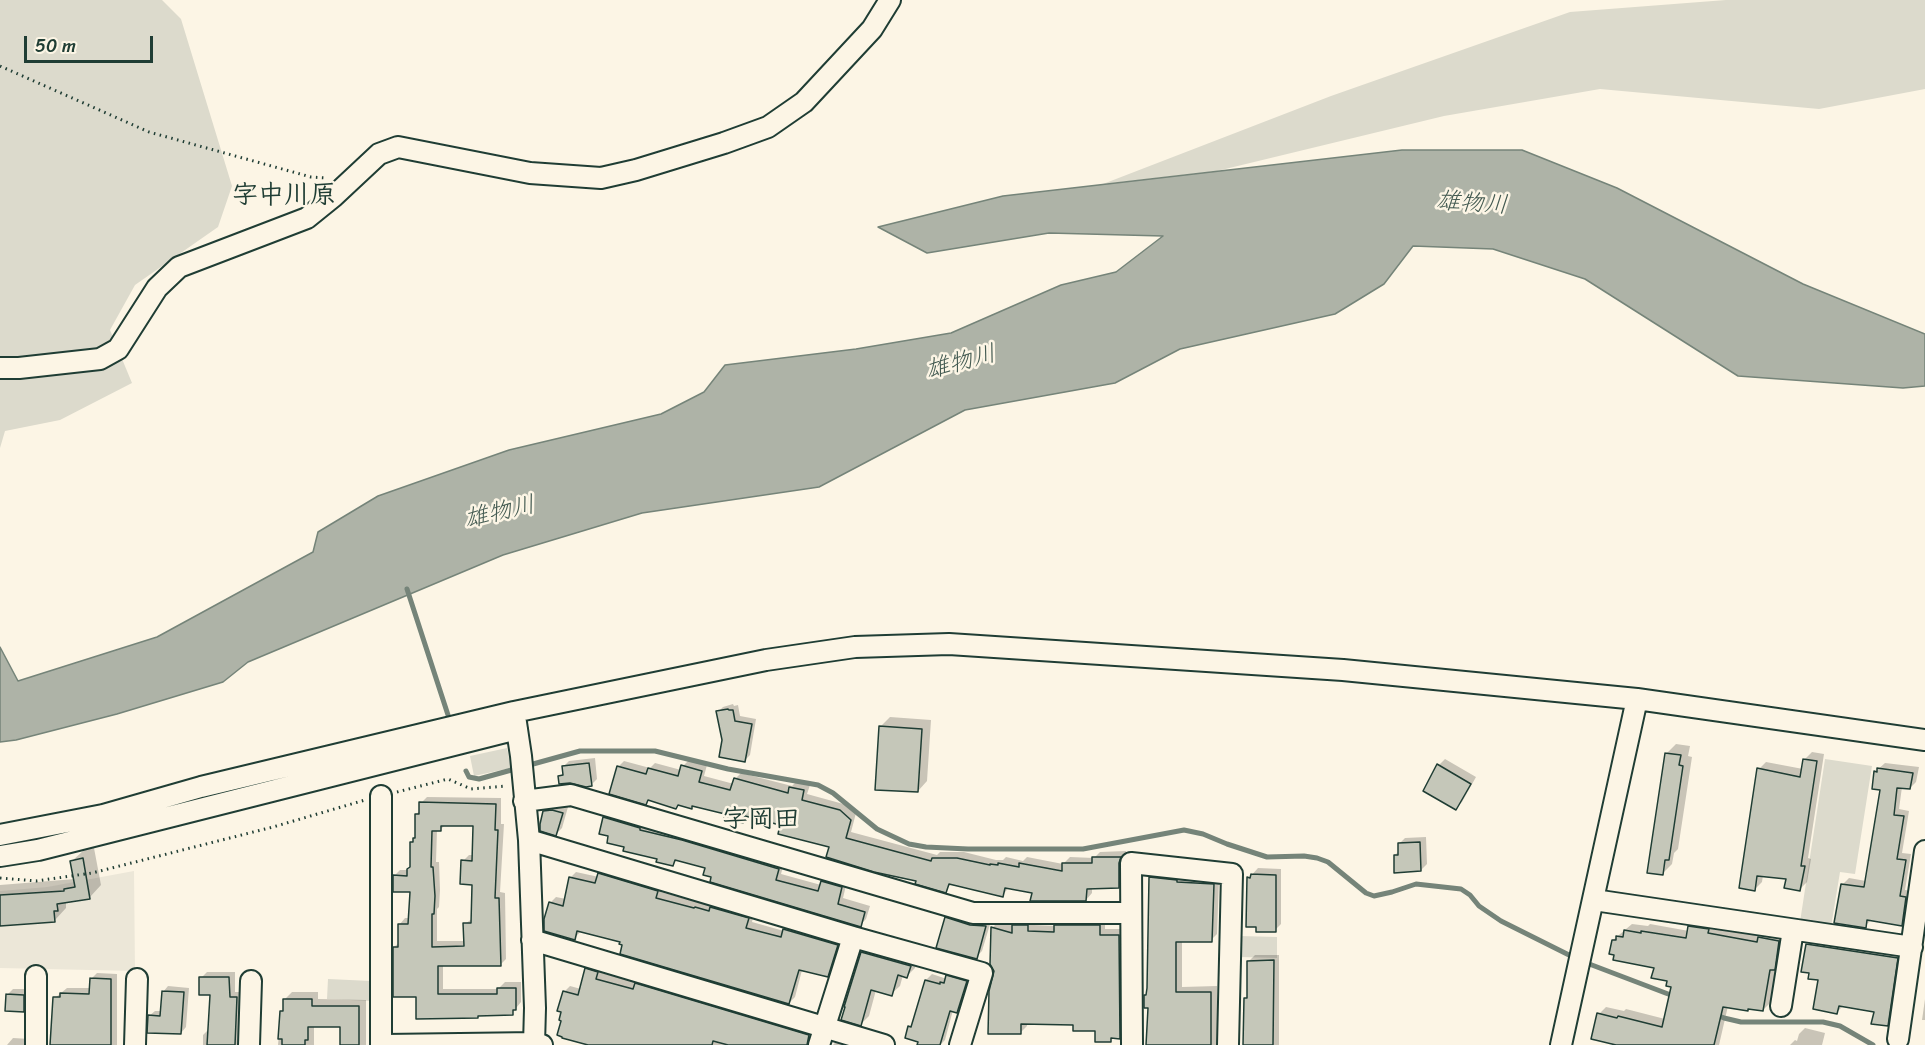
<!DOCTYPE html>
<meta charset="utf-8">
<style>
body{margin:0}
#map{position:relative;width:1925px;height:1045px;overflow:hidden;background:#fcf5e5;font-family:Sriracha,sans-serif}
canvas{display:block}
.scale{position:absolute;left:24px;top:36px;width:129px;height:27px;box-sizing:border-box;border:3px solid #1f3d34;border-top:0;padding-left:8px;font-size:18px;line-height:21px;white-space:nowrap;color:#1f3d34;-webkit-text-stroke:4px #fcf5e5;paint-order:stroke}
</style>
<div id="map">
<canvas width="1925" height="1045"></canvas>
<div class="scale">50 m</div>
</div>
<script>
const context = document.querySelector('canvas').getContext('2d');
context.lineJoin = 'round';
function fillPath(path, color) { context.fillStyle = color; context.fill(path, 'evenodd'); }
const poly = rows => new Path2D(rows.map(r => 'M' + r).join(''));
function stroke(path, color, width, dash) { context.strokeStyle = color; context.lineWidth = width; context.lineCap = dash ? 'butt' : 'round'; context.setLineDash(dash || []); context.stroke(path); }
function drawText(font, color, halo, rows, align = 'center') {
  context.font = font + ' Sriracha,"Klee One",sans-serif'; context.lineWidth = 5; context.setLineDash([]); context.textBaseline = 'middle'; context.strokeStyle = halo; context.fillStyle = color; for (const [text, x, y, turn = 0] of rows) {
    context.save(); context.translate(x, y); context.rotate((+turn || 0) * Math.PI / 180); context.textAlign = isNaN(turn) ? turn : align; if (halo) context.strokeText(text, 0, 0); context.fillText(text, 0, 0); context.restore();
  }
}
fillPath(poly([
 [134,871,135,971,0,968,0,891,47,887]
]), '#ece7d8');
fillPath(poly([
 [0,0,162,0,181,19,232,186,218,227,135,285,110,330,132,383,60,420,5,431,0,448],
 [1726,0,1925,0,1925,89,1819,109,1600,89,1444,116,1217,171,1103,184,1331,96,1570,12],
 [507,748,511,768,474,776,470,756],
 [1825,759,1872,766,1855,874,1840,872,1831,927,1800,922],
 [1240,936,1277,937,1277,958,1240,957],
 [328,979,371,981,371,1001,327,999]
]), '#dcdacc');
const water = poly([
 [1402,150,1522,150,1617,188,1803,284,1925,334,1925,386,1903,388,1738,376,1585,279,1493,249,1413,246,1384,284,1335,314,1180,349,1115,383,965,410,819,487,642,513,503,555,248,662,223,682,117,714,16,740,0,742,0,647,18,681,157,637,313,552,318,532,378,496,509,450,661,414,704,392,725,365,856,349,951,333,1061,285,1116,272,1163,236,1049,233,927,253,878,227,1003,196,1402,150]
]);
fillPath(water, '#aeb3a7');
stroke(water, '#758479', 1.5);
fillPath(poly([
 [733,704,734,706,738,705,740,716,756,719,750,755,745,760,724,740,718,712,723,707],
 [890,717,931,720,927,781,918,791,880,727],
 [1676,744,1690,746,1688,756,1692,757,1678,849,1674,853,1672,864,1662,874,1667,753],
 [1812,752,1824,754,1808,858,1811,859,1807,882,1800,889,1787,877,1763,875,1762,882,1755,889,1759,769,1766,762,1803,769,1805,759],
 [595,758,597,779,591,785,560,776,564,773,563,767,569,761],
 [1445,759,1476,777,1462,802,1456,808,1439,765],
 [689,760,707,765,704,776,734,784,735,779,741,773,792,786,796,782,810,785,807,794,847,805,856,813,851,832,937,855,940,852,964,852,996,860,1003,860,1006,857,1023,861,1027,857,1063,864,1070,857,1094,858,1100,852,1126,851,1125,881,1119,887,1092,887,1092,893,1086,900,1009,887,1003,895,952,883,945,891,782,823,749,816,743,822,727,813,693,805,680,804,676,807,650,799,646,803,618,767,624,761,650,768,655,763,681,770,683,766],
 [1885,763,1919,767,1916,782,1910,788,1902,787,1899,809,1909,811,1902,853,1911,854,1905,890,1912,891,1908,918,1902,924,1871,920,1865,926,1843,884,1849,878,1866,881,1882,789,1875,772],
 [427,797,501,798,501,824,504,824,500,892,505,893,506,959,500,965,443,965,443,989,498,989,505,982,521,982,521,1002,512,1013,417,996,394,947,400,942,400,924,405,918,410,918,411,890,394,876,400,870,408,870,412,866,412,842,417,837,416,814,421,810,421,803],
 [446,824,474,825,474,855,469,855,463,861,473,884,473,918,465,924,465,941,437,941,437,909,439,907,440,890,439,862,436,862,437,830,440,830],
 [559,804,568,807,562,828,556,834,545,811,551,805],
 [610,812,784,863,781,874,821,885,828,876,847,881,843,898,870,906,866,919,860,925,713,876,706,867,678,859,673,865,626,846,610,835,604,818],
 [1426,837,1427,864,1421,870,1395,855,1399,851,1399,844,1405,838],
 [94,848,101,885,90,897,66,901,66,908,55,920,0,924,0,885,75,879,72,861,84,850],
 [605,868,663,885,661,892,700,903,702,901,754,912,752,922,784,931,791,924,843,939,833,970,827,976,802,970,795,997,789,1003,623,944,622,941,581,931,574,939,550,903,556,897,566,899,570,878,576,872,599,877],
 [1258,868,1281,869,1281,924,1275,930,1249,878],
 [1156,872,1219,879,1217,934,1211,940,1182,940,1182,987,1217,986,1217,1045,1168,1045,1145,995,1148,993,1150,878],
 [952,912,991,921,982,951,976,957,946,918],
 [1020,919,1034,919,1034,925,1056,926,1062,919,1105,919,1105,929,1125,929,1126,1031,1119,1037,1114,1037,1110,1040,1096,1030,1074,1024,1027,1023,1027,1026,1020,1033,995,971,992,928,998,922,1014,926],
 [1697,920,1714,926,1762,935,1767,931,1785,934,1781,961,1776,967,1770,1003,1763,1010,1750,1007,1748,1010,1728,1006,1719,1045,1639,1045,1599,1014,1606,1007,1624,1011,1626,1009,1665,1019,1672,986,1655,966,1613,940,1632,924,1648,926,1650,924,1689,931,1690,927],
 [1814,938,1903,952,1893,1019,1887,1025,1875,1011,1843,1006,1837,1012,1819,979,1810,972,1803,971,1808,944],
 [871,944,918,958,915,968,907,976,903,975,900,986,891,994,876,990,869,1016,861,1024,862,952],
 [1255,955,1279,955,1279,1045,1244,1045,1246,999,1249,996,1249,961],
 [592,963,603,966,602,973,637,983,642,978,815,1029,815,1045,587,1045,559,1034,562,1020,564,992,570,986,581,989,586,969],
 [954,970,972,975,963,1005,957,1011,953,1010,945,1040,940,1045,935,1045,909,1027,914,1022,926,980,932,974,947,979],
 [207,972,235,972,235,992,243,992,243,1045,203,1045,203,1035,209,1029,212,994,201,978],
 [97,973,117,974,117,1045,50,1045,55,998,67,988,91,988,91,979],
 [168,986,189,988,186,1027,181,1033,149,1016,155,1011,162,1011,163,992],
 [13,989,29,989,29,1004,23,1010,7,995],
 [292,992,318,992,318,999,366,1000,366,1045,342,1045,342,1026,314,1026,314,1045,278,1045,281,1012,285,1009,285,999],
 [1925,999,1925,1020,1922,1020],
 [1805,1028,1825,1033,1822,1045,1790,1045,1795,1040,1797,1041,1799,1034],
 [840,1037,858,1045,833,1045],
 [13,1038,30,1039,31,1045,7,1045]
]), '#0003');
stroke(poly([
 [407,589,448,715],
 [466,771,469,777,479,779,580,751,655,751,728,769,818,785,833,793,877,829,909,844,926,847,968,849,1083,849,1184,830,1203,834,1227,844,1267,857,1304,856,1317,858,1328,862,1366,893,1374,896,1392,892,1416,884,1461,889,1470,895,1479,906,1501,921,1575,958],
 [1584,962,1676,997],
 [1715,1014,1724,1018,1741,1022,1823,1022,1840,1026,1873,1045]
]), '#758479', 5);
const building = poly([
 [728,709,729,710,733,710,735,721,752,724,745,762,719,757,722,740,716,711,728,709],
 [879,726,922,729,918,792,875,790,879,726],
 [1665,753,1681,755,1679,765,1683,766,1669,860,1665,860,1663,875,1647,873,1665,753],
 [1803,759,1817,761,1801,866,1805,866,1800,891,1784,888,1786,879,1757,876,1755,891,1739,888,1757,768,1800,777,1803,759],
 [589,763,592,786,586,787,570,783,559,784,558,776,563,775,562,766,589,763],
 [1437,764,1471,784,1456,810,1423,791,1437,764],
 [681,765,702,771,699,782,730,790,734,778,788,793,789,787,804,790,802,800,840,810,851,820,846,838,931,861,932,858,957,858,990,865,990,864,998,865,998,863,1019,867,1019,863,1062,871,1062,863,1092,863,1092,857,1121,857,1119,863,1119,888,1087,889,1086,901,1030,901,1032,893,1005,888,1003,897,949,884,946,893,915,884,916,881,874,872,826,857,829,847,778,834,780,825,745,816,743,823,724,818,725,814,692,806,692,809,678,805,676,809,648,800,646,805,609,794,617,766,646,774,648,768,678,776,681,765],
 [1877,768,1913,773,1910,789,1897,788,1894,815,1904,816,1897,859,1906,860,1900,896,1906,897,1902,926,1867,920,1866,928,1834,923,1841,884,1864,887,1880,790,1872,789,1874,771,1877,772,1877,768],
 [419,802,496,804,495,830,498,830,495,898,499,898,501,966,438,966,438,994,497,994,497,988,516,988,516,1010,513,1010,513,1015,478,1016,478,1018,416,1019,416,997,393,997,393,947,398,947,398,924,408,924,410,892,393,892,393,875,407,876,407,869,410,867,410,842,413,842,413,838,415,838,415,814,419,814,419,802],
 [441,826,473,826,472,861,461,860,460,884,472,885,471,923,463,923,464,946,432,947,432,914,434,914,435,896,433,867,431,867,432,831,441,831,441,826],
 [552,810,563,813,556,836,540,831,540,824,543,811,552,810],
 [603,817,640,828,640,830,682,840,779,869,776,880,818,891,821,881,842,887,838,904,865,912,861,927,710,882,711,877,703,875,705,868,675,860,673,866,656,862,657,859,623,851,624,847,607,843,608,836,599,834,603,817],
 [1420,842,1421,871,1394,873,1394,855,1398,855,1398,843,1420,842],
 [83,858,90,899,57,904,58,911,54,911,55,922,0,926,0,895,64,891,64,889,75,887,70,861,83,858],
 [598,873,658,891,656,898,694,908,695,907,709,911,710,907,749,918,746,928,781,937,783,929,838,945,828,977,799,970,789,1004,620,954,622,945,619,944,620,942,577,931,575,940,544,931,544,919,549,902,563,906,569,877,595,883,598,873],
 [1251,874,1276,875,1276,932,1256,932,1256,927,1246,927,1247,877,1250,878,1251,874],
 [1149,877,1177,880,1177,882,1214,884,1212,942,1176,942,1176,992,1211,992,1211,1045,1146,1045,1148,1008,1144,1008,1144,995,1146,995,1147,988,1149,877],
 [945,917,970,925,986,926,977,959,936,948,945,917],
 [1012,925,1028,925,1028,931,1054,932,1054,925,1100,925,1100,935,1119,935,1120,1039,1111,1038,1111,1042,1095,1042,1095,1031,1073,1031,1073,1025,1021,1024,1021,1034,988,1034,989,991,994,971,990,964,991,927,1012,933,1012,925],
 [1688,926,1709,929,1708,933,1757,942,1758,937,1779,941,1775,970,1770,970,1763,1011,1748,1009,1748,1011,1723,1007,1714,1045,1616,1045,1591,1039,1597,1013,1617,1018,1618,1016,1662,1027,1671,987,1666,986,1667,981,1651,978,1654,968,1613,960,1614,955,1609,954,1612,940,1616,940,1616,936,1623,937,1624,930,1641,933,1641,931,1686,938,1688,926],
 [1806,944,1898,958,1888,1026,1871,1024,1874,1012,1839,1006,1837,1014,1813,1009,1818,980,1808,979,1809,973,1801,972,1806,944],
 [861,952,911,966,907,978,898,975,892,996,871,990,861,1026,841,1020,845,1007,844,1007,861,952],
 [1274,960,1273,1045,1243,1045,1244,998,1247,998,1247,961,1274,960],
 [585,968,598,972,596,979,633,989,635,983,809,1035,807,1045,728,1045,713,1041,712,1045,588,1045,562,1038,562,1037,557,1035,561,1021,559,1020,561,1012,557,1011,563,991,578,995,585,968],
 [946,975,967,981,957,1013,950,1011,940,1045,917,1045,918,1042,905,1038,908,1026,911,1027,925,980,940,984,940,982,944,983,946,975],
 [199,977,229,977,230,997,237,997,235,1045,207,1045,210,995,199,995,199,977],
 [90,978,111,979,111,1045,50,1045,53,997,60,997,60,993,89,994,90,978],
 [162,991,184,992,181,1034,147,1033,148,1015,160,1016,162,991],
 [6,994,24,995,24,1012,5,1011,6,994],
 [283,999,312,999,312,1006,359,1006,359,1045,340,1045,340,1027,308,1027,308,1040,305,1040,305,1045,282,1045,282,1039,278,1039,280,1011,283,1011,283,999]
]);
fillPath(building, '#c5c7b9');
stroke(building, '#1f3d34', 1.5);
const minor = poly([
 [0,368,19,368,100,359,118,349,157,288,179,267,307,218,333,197,379,154,398,147,530,173,601,178,636,170,724,143,768,127,804,102,872,29,890,0],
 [515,716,521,756,529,840,535,1008,534,1045],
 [524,801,571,795,973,913,1131,913],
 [0,835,103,815,201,787,514,712,766,660,855,647,949,644,1343,670,1637,699,1925,740],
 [529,840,853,937,982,973,960,1045],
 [0,856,38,850,517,729],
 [1594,900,1912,947],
 [532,940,884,1045],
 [1781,1006,1793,930],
 [1898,1039,1925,851],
 [36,1045,36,976],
 [135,1045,137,979],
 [249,1045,251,981],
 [381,1045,381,796],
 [385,1045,535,1043,542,1045],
 [819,1045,853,937],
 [1132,1045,1131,863,1232,874,1228,1045],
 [1561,1045,1637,699]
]);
stroke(minor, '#1f3d34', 24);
stroke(poly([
 [0,66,149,132,311,177,326,178],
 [397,792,448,779,471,789,507,786],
 [0,878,36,881,92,873,273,827,365,800]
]), '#1f3d34', 3, [1.5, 4.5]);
stroke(minor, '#fcf5e5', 20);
drawText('italic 24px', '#435a51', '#fcf5e5', [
 ["雄物川",1472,204,4],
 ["雄物川",961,363,-15],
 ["雄物川",500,513,-13]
]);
drawText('bold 26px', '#1f3d34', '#fcf5e5', [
 ["字中川原",284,196],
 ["字岡田",761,820]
]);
</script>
